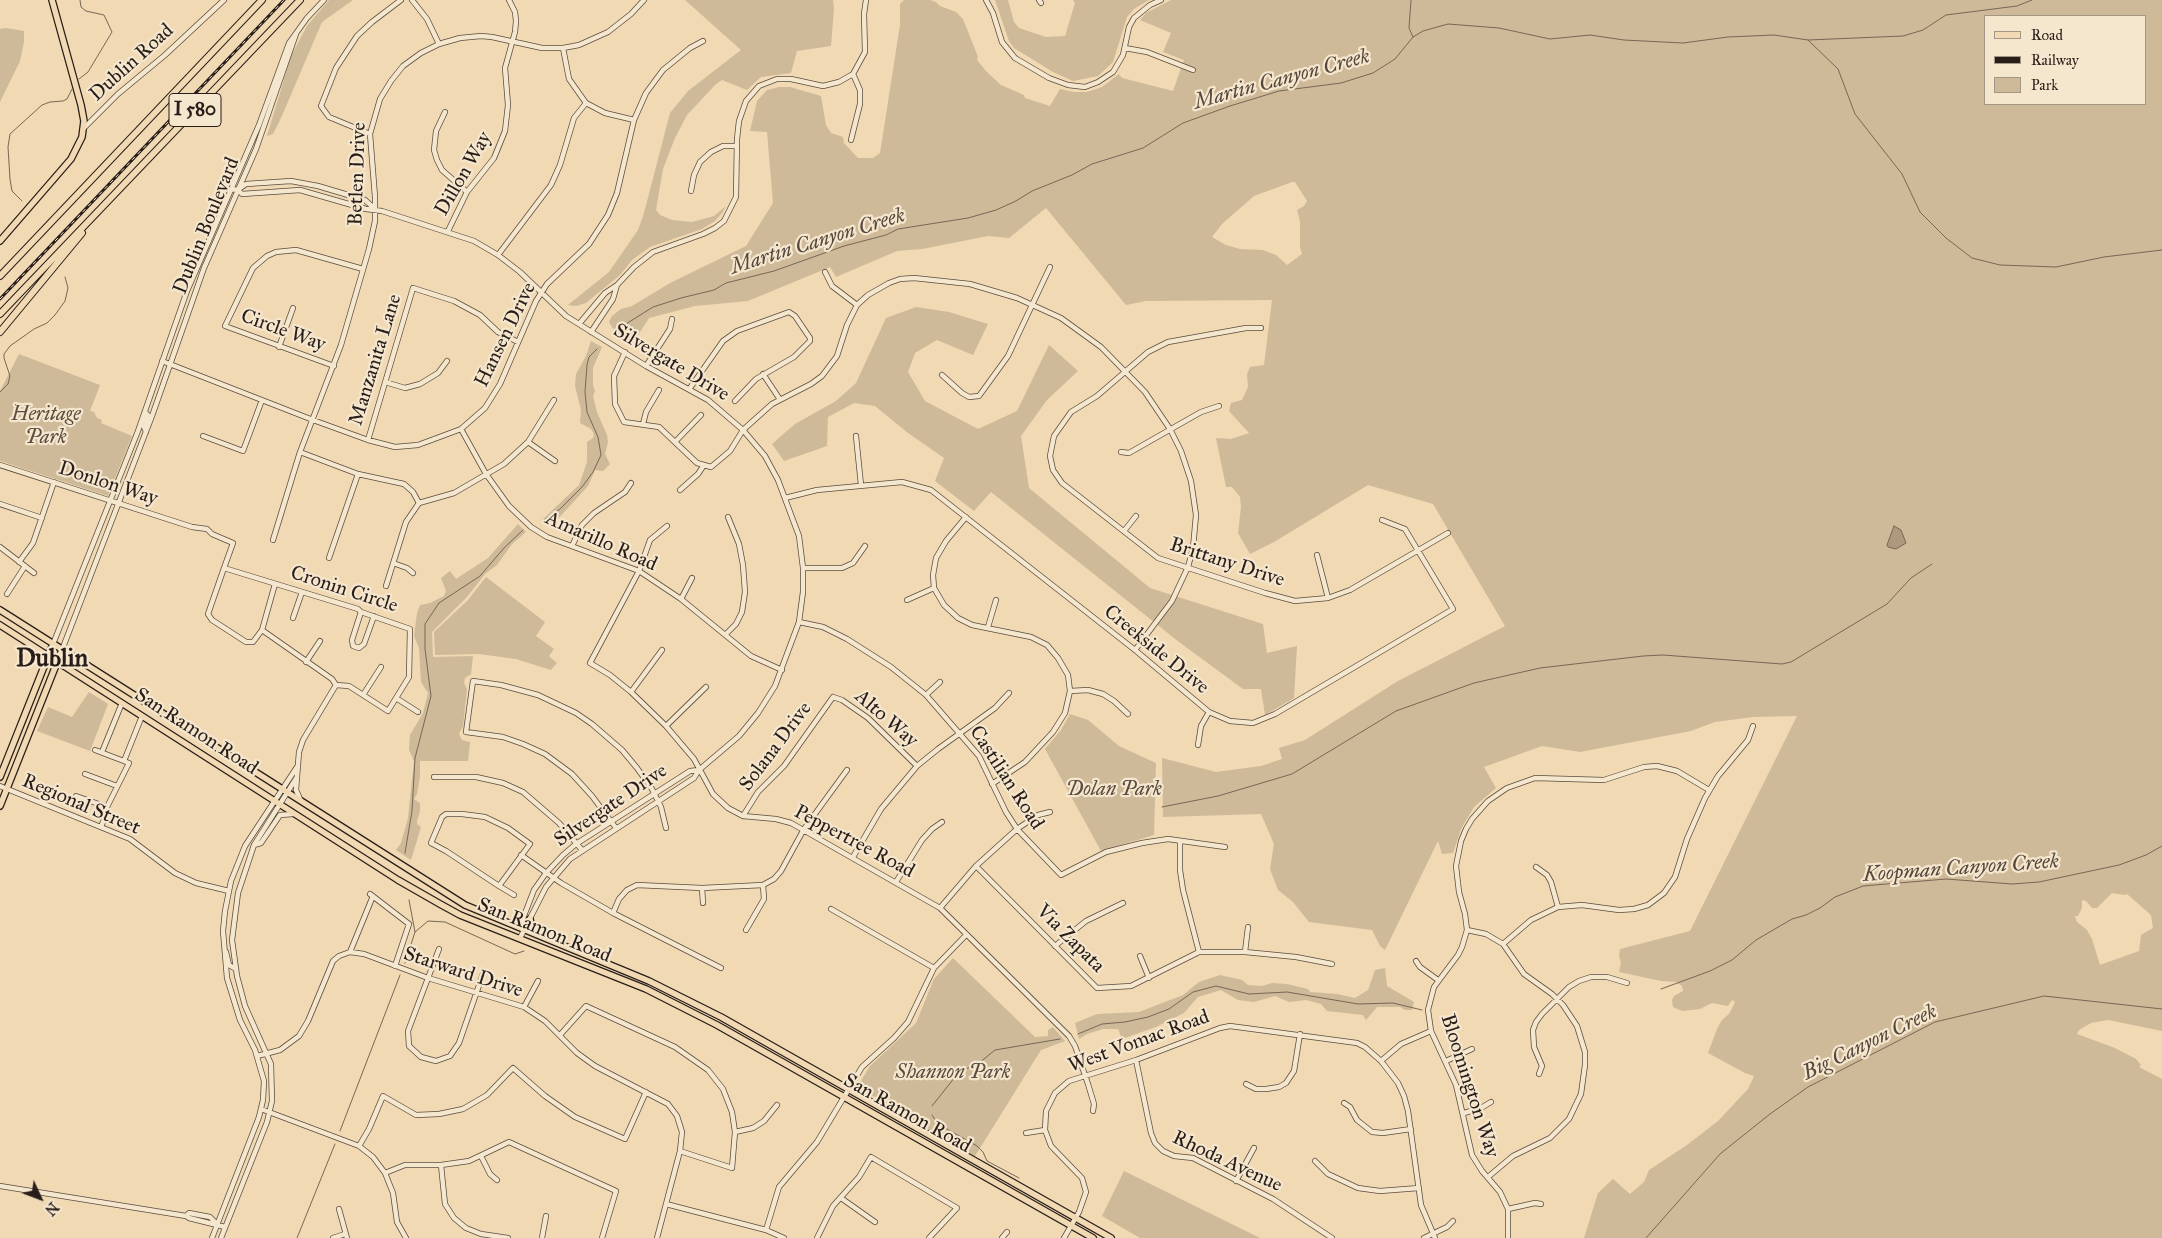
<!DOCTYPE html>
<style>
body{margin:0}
#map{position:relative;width:2162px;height:1238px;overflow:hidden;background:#f0d9b3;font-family:"IM FELL Great Primer",serif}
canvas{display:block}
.legend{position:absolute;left:1984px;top:15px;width:162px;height:90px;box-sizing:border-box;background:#f5e6ce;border:1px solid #a39685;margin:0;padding:6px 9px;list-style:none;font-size:15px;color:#281d18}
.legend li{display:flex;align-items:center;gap:10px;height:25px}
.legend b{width:25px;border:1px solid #a39685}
.north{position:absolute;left:15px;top:1173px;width:50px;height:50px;-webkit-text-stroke:4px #f5e6ce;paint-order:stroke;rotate:133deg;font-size:14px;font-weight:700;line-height:20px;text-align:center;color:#281d18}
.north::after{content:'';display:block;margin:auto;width:18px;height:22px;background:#281d18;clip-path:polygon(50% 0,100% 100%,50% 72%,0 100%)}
</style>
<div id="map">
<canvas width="2162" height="1238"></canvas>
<ul class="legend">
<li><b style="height:6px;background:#f0d9b3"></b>Road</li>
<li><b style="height:6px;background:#281d18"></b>Railway</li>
<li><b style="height:14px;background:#ceb999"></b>Park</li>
</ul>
<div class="north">N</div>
</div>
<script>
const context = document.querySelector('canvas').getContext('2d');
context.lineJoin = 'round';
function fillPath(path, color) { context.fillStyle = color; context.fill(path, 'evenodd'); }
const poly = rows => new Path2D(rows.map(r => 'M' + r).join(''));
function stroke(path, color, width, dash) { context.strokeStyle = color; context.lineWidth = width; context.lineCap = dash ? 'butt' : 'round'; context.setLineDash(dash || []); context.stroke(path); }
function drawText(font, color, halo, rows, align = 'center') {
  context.font = font + ' "IM FELL Great Primer",serif'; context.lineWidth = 4.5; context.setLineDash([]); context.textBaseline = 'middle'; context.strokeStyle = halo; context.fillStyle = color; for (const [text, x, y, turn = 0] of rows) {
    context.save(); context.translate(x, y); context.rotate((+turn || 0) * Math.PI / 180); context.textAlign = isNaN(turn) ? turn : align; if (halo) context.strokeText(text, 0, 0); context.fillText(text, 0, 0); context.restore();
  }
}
fillPath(poly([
 [329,0,353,0,322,22,281,118,273,134,267,136,291,56,307,26],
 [685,0,833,0,834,9,831,46,797,51,791,73,761,77,747,90,722,80,716,84,687,115,675,138,663,169,656,210,660,215,672,220,692,222,714,216,726,206,722,213,715,221,702,229,650,247,632,260,620,275,586,303,576,306,568,305,609,272,638,230,644,213,670,113,688,91,741,50],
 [904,0,930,0,936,2,940,6,956,12,963,19,978,57,977,60,986,71,1001,85,1024,95,1025,98,1050,106,1060,89,1074,92,1087,92,1102,87,1119,74,1122,78,1173,91,1184,60,1163,52,1171,33,1140,20,1146,13,1171,0,2162,0,2162,1031,2108,1020,2091,1023,2079,1030,2077,1034,2115,1048,2136,1059,2141,1065,2139,1067,2162,1079,2162,1238,1584,1238,1598,1193,1613,1179,1630,1194,1644,1182,1649,1170,1687,1145,1718,1121,1748,1089,1754,1076,1745,1073,1708,1053,1717,1029,1722,1020,1729,1014,1735,1002,1732,1000,1728,1006,1712,1003,1700,1009,1682,1011,1673,1007,1672,1000,1674,996,1683,991,1682,986,1676,982,1661,981,1619,972,1621,963,1619,956,1620,949,1690,931,1797,716,1753,717,1715,722,1691,731,1580,752,1542,746,1484,767,1496,788,1474,807,1461,829,1453,853,1442,854,1438,841,1385,950,1380,946,1372,930,1309,922,1293,902,1278,890,1270,869,1274,844,1261,814,1163,817,1162,758,1216,772,1261,766,1282,759,1279,748,1305,740,1398,681,1505,626,1433,504,1368,485,1274,542,1250,554,1238,533,1241,507,1240,497,1232,487,1226,487,1216,438,1231,439,1249,433,1229,411,1231,403,1242,400,1248,387,1247,374,1250,367,1264,365,1272,300,1146,301,1126,305,1046,208,1009,238,988,236,922,249,897,251,836,277,830,267,748,301,695,306,649,318,635,340,631,336,624,340,619,338,609,322,612,316,621,309,632,306,670,283,746,246,773,203,767,132,750,131,757,101,767,90,779,87,790,87,821,96,826,125,831,133,843,137,844,143,858,158,873,158,880,153,900,25,900,4],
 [1986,16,2146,16,2146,104,1986,104],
 [1292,182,1295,182,1307,201,1304,206,1297,210,1300,221,1300,247,1302,254,1287,265,1276,255,1263,250,1240,249,1226,245,1212,237,1222,224,1254,196],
 [2112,893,2124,895,2127,894,2151,915,2153,928,2141,935,2139,951,2100,965,2092,939,2087,930,2077,922,2075,916,2078,916,2082,908,2082,900,2086,901,2092,908,2097,908],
 [995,0,1008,0,1014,22,1019,28,1046,37,1065,36,1075,3,1073,0,1149,0,1134,9,1127,17,1113,62,1098,76,1073,81,1053,72,1014,48,1009,41],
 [6,28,24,31,24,42,20,61,0,102,0,29],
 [916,307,949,312,988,324,973,355,937,340,915,353,908,372,925,401,978,429,1017,411,1049,345,1078,371,1047,400,1021,436,1029,488,1150,588,1263,624,1267,653,1297,646,1294,698,1265,715,1261,689,1243,689,1179,642,991,492,974,511,935,481,944,458,908,433,875,406,854,403,828,417,827,446,784,461,772,444,795,424,836,401,856,383,886,318],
 [591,341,602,347,593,368,593,385,595,391,593,396,597,412,607,435,608,442,605,454,610,464,603,471,595,470,588,486,556,521,546,525,541,521,579,485,587,462,587,442,593,438,594,434,591,429,580,423,581,410,575,386,576,374,586,356],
 [19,354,100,385,90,411,94,412,97,418,102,420,101,423,132,436,108,496,0,461,0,391],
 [518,524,526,532,512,544,497,565,485,574,467,597,432,632,433,657,473,656,471,674,465,678,464,683,467,689,463,726,459,734,462,740,470,742,468,761,420,761,420,777,417,794,414,799,420,803,420,811,417,821,417,824,421,827,411,860,396,850,401,843,408,818,414,761,409,750,410,735,423,713,428,693,421,682,419,648,414,636,417,613,420,605,430,603,444,596,446,591,441,578,450,571,456,579,488,558],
 [486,577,545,622,536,636,554,649,549,656,557,663,551,670,516,659,479,654,435,655,434,632,468,600],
 [89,692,108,704,90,751,37,731,48,707,72,717],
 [1070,714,1088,720,1119,746,1156,763,1154,835,1101,851,1045,749,1061,730],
 [953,958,1035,1037,1048,1036,1048,1030,1053,1027,1065,1041,1041,1050,975,1156,911,1121,903,1113,864,1091,860,1087,862,1079,870,1066,916,1023,934,979],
 [1385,968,1387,986,1414,1002,1412,1010,1405,1010,1400,1007,1377,1007,1366,1020,1363,1015,1327,1011,1321,1004,1306,1000,1289,1002,1275,996,1254,1002,1238,1000,1221,990,1198,997,1184,1013,1156,1027,1122,1039,1118,1029,1103,1029,1087,1034,1079,1039,1075,1023,1097,1014,1139,1012,1183,995,1199,982,1220,975,1242,980,1248,985,1262,986,1272,983,1287,984,1308,989,1310,992,1337,994,1355,998,1368,990,1375,970],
 [1124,1171,1260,1238,1140,1238,1102,1216]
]), '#ceb999');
const water = poly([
 [1894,526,1901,530,1906,543,1896,549,1888,547,1887,545,1894,526]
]);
fillPath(water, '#ac997e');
stroke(water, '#776755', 1);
stroke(poly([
 [1411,0,1409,28,1413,37],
 [1808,40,1838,69,1855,114,1902,174,1920,212,1946,238,1972,258,2000,265,2056,267,2104,257,2162,250],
 [79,79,88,72,112,32,104,15,86,11,81,7,80,0],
 [22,201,12,191,10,179,8,147,10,134,42,105,50,102,63,101,67,99,72,89],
 [618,329,653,307,681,298,714,290,726,283,774,271,844,246,886,235,898,229,968,218,996,210,1016,201,1032,191,1072,175,1092,164,1143,148,1183,123,1230,106,1279,91,1341,83,1373,73,1395,59,1413,37,1423,31,1448,24,1499,28,1550,39,1590,35,1624,40,1683,43,1728,37,1774,35,1808,40,1903,36,1923,30,1946,15,2017,6,2032,0],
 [0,392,8,384,10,376,4,358,4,354,10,346,34,329,47,323,55,315,65,301,68,288,65,277],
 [543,521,560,509,582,487,593,472,601,455,598,437,587,412,585,392,587,365,589,357,597,349],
 [1162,807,1218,796,1292,774,1396,711,1474,683,1540,668,1643,656,1663,655,1782,664,1791,662,1887,604,1911,578,1932,564],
 [405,853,412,811,415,758,431,696,425,649,425,624,439,603,480,576,504,548,523,530],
 [415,932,428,921,445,922,515,954,524,951],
 [405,963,415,932,409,900],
 [1661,989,1710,971,1732,960,1756,940,1792,919,1806,915,1820,908,1835,897,1863,886,1946,879,2012,884,2039,882,2119,865,2146,855,2162,846],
 [1078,1034,1102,1024,1125,1022,1148,1017,1169,1009,1193,992,1216,986,1249,994,1287,992,1358,1004,1393,1003,1422,1010],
 [932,1106,959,1072,979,1063,995,1050,1060,1039],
 [932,1115,938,1124,977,1146,983,1152,987,1161,1019,1178],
 [340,1131,400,975],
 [297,1238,335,1144],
 [1646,1238,1720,1154,1770,1114,1808,1087,1935,1022,2044,996,2162,1009]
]), '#776755', 1);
const minor = poly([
 [412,0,427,19,439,44],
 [986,0,993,13,1002,42,1015,58,1049,78,1068,85,1085,87,1098,82,1113,72,1123,55,1129,27,1134,18,1150,5,1161,0],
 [1039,0,1041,3],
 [563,48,569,79,586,103,605,113,634,120],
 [1125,48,1147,52,1193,70],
 [445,112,436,131,434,150,437,160,442,170,467,192],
 [83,129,118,94,165,55,224,0],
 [370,134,329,117,321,106,336,68,357,36,372,22,401,0],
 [851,140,860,104,860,90,853,74],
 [231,189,238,190,242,194,300,190,366,209,382,211,474,241,498,255,520,272,566,316,646,366,708,400,743,430,765,456,778,480,799,536,803,568,803,592,799,622,775,686,758,713,739,736,699,770,694,778,570,859,546,887,520,938],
 [239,189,246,184,291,181,318,186,365,200,375,209],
 [691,191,694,175,700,162,711,152,723,146,736,146],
 [448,231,467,192,494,158,505,131,508,105,505,68,515,32,516,21,515,12,509,0],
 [498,255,551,185,560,165,574,118,586,103],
 [825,272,832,286,857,305],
 [579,324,605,293,617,285,634,267,653,252,703,234,715,228,724,221,736,197,737,139,739,121,746,101,759,86,777,79,791,79,823,86,839,82,853,74,865,52,864,14,866,0],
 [1261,328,1246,328,1168,342,1148,352,1097,396,1071,412,1054,436,1050,456,1053,470,1062,483,1158,558,1265,593,1295,601,1328,598,1350,590,1448,533],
 [591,332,613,299,617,285],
 [279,347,293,308],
 [625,352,614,376,615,404,624,422,659,427,697,463,711,467,730,451,743,430,772,404,811,384,822,376,837,356,847,325,857,305,868,295,889,283,900,279,914,278,970,284,1017,298,1061,318,1101,347,1145,392,1170,429,1181,451,1191,481,1196,515,1193,548,1188,567,1172,601,1135,650],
 [162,361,313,420,368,440,395,447,418,445,461,429,485,408,500,384,536,301,547,284,589,244,608,215,617,193,634,120,646,93,663,70,690,48,703,41],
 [334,366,225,326,253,268,267,256,276,252,296,250,363,269],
 [646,366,670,329,672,319],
 [763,374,779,398],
 [942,375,962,393,969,397,979,396,1008,356,1050,267],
 [385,382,405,388,420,384,438,373,447,361],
 [690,388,723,341,737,331,789,312,795,316,810,338,810,341,794,357,756,379,735,401],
 [145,412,148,415,144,427,146,432],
 [643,424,646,412,659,390],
 [461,429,486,474,509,506,531,527,547,537,639,571,681,599,751,656,782,670],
 [203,436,243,451,262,400],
 [856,436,861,485],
 [368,440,413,288,454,301,480,315,498,332,518,342],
 [528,442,555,461],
 [675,442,701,415],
 [300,452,358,474,404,484,413,492,419,503],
 [1121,452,1129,453,1201,412,1219,406],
 [0,465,192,527,207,529,212,534,233,543,224,568],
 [680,490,698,474,704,465],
 [785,498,817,490,902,482,931,490,1135,650,1209,712,1230,721,1253,723,1275,714,1453,609,1405,529,1382,520],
 [0,504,42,518],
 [966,517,946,541,936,558,933,575,934,588,944,605,958,618,972,625,1031,637,1047,645,1058,658,1068,675,1070,691,1065,713,1053,732,1025,762,992,784],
 [667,526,650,540,639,571,590,663,610,675,631,692,666,726,694,759,713,794,728,808,743,816,776,819,791,823,940,908,1069,1036,1075,1046,1088,1084,1094,1104,1093,1111],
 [1124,531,1136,516],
 [273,540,300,452,341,345,369,249,375,221,375,197,370,134,380,99,391,81,403,66,421,53,439,44,460,38,481,36,492,37,542,48,563,48,579,45,608,32,631,14,644,0],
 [572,546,582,525,594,513,625,492,631,483],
 [0,547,34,573],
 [1317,555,1328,598],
 [329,558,358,474],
 [19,562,33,543,54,482],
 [393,563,407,568,413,573],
 [224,568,358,609,361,612,410,629,409,677,388,711,349,686,336,685,332,679,262,630,253,642,246,642,212,620,208,614,224,568],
 [803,568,842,568,853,563,865,546],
 [386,586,406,522,419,503,454,493,504,464,528,442,554,400],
 [7,594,25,566],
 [681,599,692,578],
 [907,600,934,588],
 [361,612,352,640,353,646,359,648,364,644,374,616],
 [293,618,302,592],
 [799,622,823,627,847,639,891,667,926,695,979,756,1006,812,1017,829,1061,875,1106,852,1142,843,1168,839,1225,847],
 [988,627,996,600],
 [262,630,275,584],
 [725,635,736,624,742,612,745,592,743,565,739,544,728,517],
 [53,644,138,431,187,291,259,125,289,43,307,18,324,0],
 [62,650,152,416,204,268,256,149,296,34],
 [306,662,320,641],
 [1070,691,1088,690,1103,694,1114,701,1128,714],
 [631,692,662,650],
 [363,695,381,667],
 [926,695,940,682],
 [833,697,842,700,868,718,917,766],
 [396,698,418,712],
 [666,726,706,687],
 [1198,745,1201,726,1209,712],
 [95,750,129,763,107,807,106,814,101,827],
 [102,752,122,703],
 [124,761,142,716],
 [85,774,117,786],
 [297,777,296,790,300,799],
 [434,777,476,777,503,783,523,792,559,823,582,850],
 [0,786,130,839,175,873,196,883,229,891],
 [76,796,107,807],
 [743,816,758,792,784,766,833,697],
 [616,828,592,796,572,774,545,754,523,744,503,737,466,732,473,681,501,685,538,695,576,713,592,724,622,750,637,768,652,789,661,807,666,828],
 [1180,841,1180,870,1183,890,1199,952],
 [254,845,261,843,280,815,293,814],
 [521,855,561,883,613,913,619,899,627,890,637,885,702,888,763,885,774,879,781,871,804,829,847,770],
 [853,857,881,809,917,766,938,749,995,708,1009,693],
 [976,866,1097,988,1131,986,1199,952,1245,952,1296,957,1332,964],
 [1536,867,1547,875,1551,882,1558,907],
 [896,882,922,840,932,829,942,822],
 [499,886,530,844,508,828,485,817,462,814,446,814,442,817,431,843,446,851,499,886,514,895],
 [702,888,703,903],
 [370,894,409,924,395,966],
 [940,908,976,866,1017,829,1038,815,1050,812],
 [831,909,934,968],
 [613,913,721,968],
 [523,930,522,921,534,890,546,873,563,855,576,844,690,771,699,770],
 [746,930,764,899,763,885],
 [1467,930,1486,934,1503,944,1524,974,1552,994,1563,1005,1577,1026,1585,1052,1585,1065,1581,1094,1569,1119,1550,1138,1513,1156,1488,1177],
 [1503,944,1531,920,1558,907,1582,905,1619,910,1634,909,1648,905,1664,893,1675,877,1687,839,1705,798,1718,776,1748,740,1753,726],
 [1055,946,1086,921,1123,903],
 [439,949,408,1031,409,1046,421,1057,436,1061,450,1056,459,1043,484,971],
 [226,952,229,965,236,969],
 [350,952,373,896],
 [1245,952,1248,927],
 [1140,956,1149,978],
 [1416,961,1420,967,1438,980],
 [524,1007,538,981],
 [560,1035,586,1006,675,1047,708,1070,723,1089,732,1112,735,1132,732,1168,680,1151],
 [257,1056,280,1050,299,1036,308,1021,333,961,339,956,350,952,364,954,428,978,524,1007,545,1021,577,1053,595,1066,668,1104,677,1116,682,1132,680,1151,657,1238],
 [1136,1060,1151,1133,1155,1143,1163,1151,1174,1156,1193,1158,1273,1199,1332,1238],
 [1381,1061,1401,1044,1431,1031],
 [1446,1061,1472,1049],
 [1539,1074,1542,1066,1534,1047,1533,1030,1536,1022,1542,1014,1569,987,1579,981,1591,977,1607,977,1627,983],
 [1246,1084,1256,1089,1266,1089,1279,1087,1286,1083,1294,1071,1300,1034],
 [1344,1103,1350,1107,1357,1120,1372,1132,1383,1133,1411,1129],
 [261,1109,359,1146,373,1157,385,1173,393,1193,397,1222,406,1238],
 [1464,1113,1481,1108,1491,1102],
 [735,1132,753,1128,764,1121,777,1105],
 [1026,1133,1045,1130],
 [359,1146,369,1129,383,1096,416,1115,439,1114,463,1109,487,1095,513,1068,545,1096,575,1117,625,1139,646,1092],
 [481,1156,490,1174,497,1180],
 [1315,1161,1328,1174,1358,1188,1380,1191,1419,1188],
 [441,1165,445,1204,454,1218,466,1228,481,1234,508,1238],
 [385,1173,405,1165,441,1165,469,1161,509,1142,616,1191,602,1238],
 [1236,1181,1254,1148],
 [0,1186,186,1216,189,1218,225,1227],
 [841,1198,875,1222],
 [666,1204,766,1230,784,1238],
 [339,1209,347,1238],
 [1508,1209,1535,1203,1541,1204],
 [186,1216,189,1213,210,1217,217,1224],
 [766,1230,779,1187,817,1142,862,1067,894,1038,908,1022,934,968,966,935],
 [212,1238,259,1117,263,1100,264,1081,255,1050,240,1020,227,978,223,931,225,911,231,881,245,846,297,767],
 [221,1238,267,1122,272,1101,271,1064,245,1006,237,976,232,940,238,893,254,845,297,777,299,752,303,740,336,685],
 [333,1238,345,1234],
 [542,1238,546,1216],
 [817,1238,833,1206,859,1177,871,1157,957,1208,929,1238],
 [1002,1238,1007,1232],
 [1064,1238,1079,1212,1086,1192,1082,1178,1051,1146,1045,1130,1046,1111,1055,1093,1069,1081,1136,1060,1220,1028,1230,1026,1357,1043,1365,1047,1381,1061,1398,1083,1404,1096,1408,1111,1421,1205,1435,1238],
 [1424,1238,1447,1227,1453,1221],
 [1508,1238,1508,1209,1500,1192,1482,1171,1472,1155,1456,1085,1431,1031,1428,1010,1434,987,1458,955,1462,947,1467,930,1465,914,1459,892,1456,866,1461,841,1466,829,1472,819,1488,801,1507,788,1535,778,1604,780,1644,767,1657,766,1677,771,1709,790]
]);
const major = poly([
 [0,241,71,159,82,137,84,121,81,105,52,0],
 [0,610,465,905,649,981,721,1017,1111,1238],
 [0,625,398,880,440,904,460,915,646,989,717,1025,1093,1238],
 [0,777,53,644],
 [0,806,62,650],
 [530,919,532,928,536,934]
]);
const highway = poly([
 [0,276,262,0],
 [0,314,300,0],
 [0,332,82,233]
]);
stroke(minor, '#5a4c3f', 6);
stroke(major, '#281d18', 8);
stroke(highway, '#281d18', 8);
stroke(minor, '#f5e6ce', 4.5);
stroke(major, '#f0d9b3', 5.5);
stroke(highway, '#f0d9b3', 6);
const rail = poly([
 [0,299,284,0]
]);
stroke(rail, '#281d18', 3);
stroke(rail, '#f5e6ce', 1, [4]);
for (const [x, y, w] of [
 [195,110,52]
]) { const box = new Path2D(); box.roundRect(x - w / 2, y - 16.5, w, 33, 4); context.fillStyle = '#f5e6ce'; context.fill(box); stroke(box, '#281d18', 1); }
drawText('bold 19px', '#281d18', null, [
 ["I 580",195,110]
]);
drawText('20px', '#281d18', '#f5e6ce', [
 ["Dublin Road",132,63,-42],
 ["Betlen Drive",358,174,-88],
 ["Dillon Way",464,174,-60],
 ["Dublin Boulevard",207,226,-68],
 ["Circle Way",283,331,20],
 ["Hansen Drive",506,335,-64],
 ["Manzanita Lane",376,360,-73],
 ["Silvergate Drive",671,363,31],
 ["Donlon Way",108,484,18],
 ["Amarillo Road",601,542,24],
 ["Brittany Drive",1227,563,18],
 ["Cronin Circle",344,590,18],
 ["Creekside Drive",1156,650,39],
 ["Alto Way",886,719,41],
 ["San Ramon Road",196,732,33],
 ["Solana Drive",776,747,-53],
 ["Castilian Road",1006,778,57],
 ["Regional Street",81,805,23],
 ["Silvergate Drive",611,806,-34],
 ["Peppertree Road",854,842,28],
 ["San Ramon Road",544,931,22],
 ["Via Zapata",1070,939,45],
 ["Starward Drive",463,973,18],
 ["West Vomac Road",1139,1042,-20],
 ["Bloomington Way",1469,1086,72],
 ["San Ramon Road",907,1114,29],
 ["Rhoda Avenue",1227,1162,25]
]);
drawText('italic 20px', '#5a4c3f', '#f5e6ce', [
 ["Heritage",46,415],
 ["Park",46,438],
 ["Dolan Park",1114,790],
 ["Shannon Park",953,1073]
]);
drawText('italic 21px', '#56483c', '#f5e6ce', [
 ["Martin Canyon Creek",1282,80,-15],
 ["Martin Canyon Creek",818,242,-17],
 ["Koopman Canyon Creek",1961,869,-4],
 ["Big Canyon Creek",1870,1043,-26]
]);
drawText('bold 25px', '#281d18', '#f5e6ce', [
 ["Dublin",52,660]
]);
</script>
